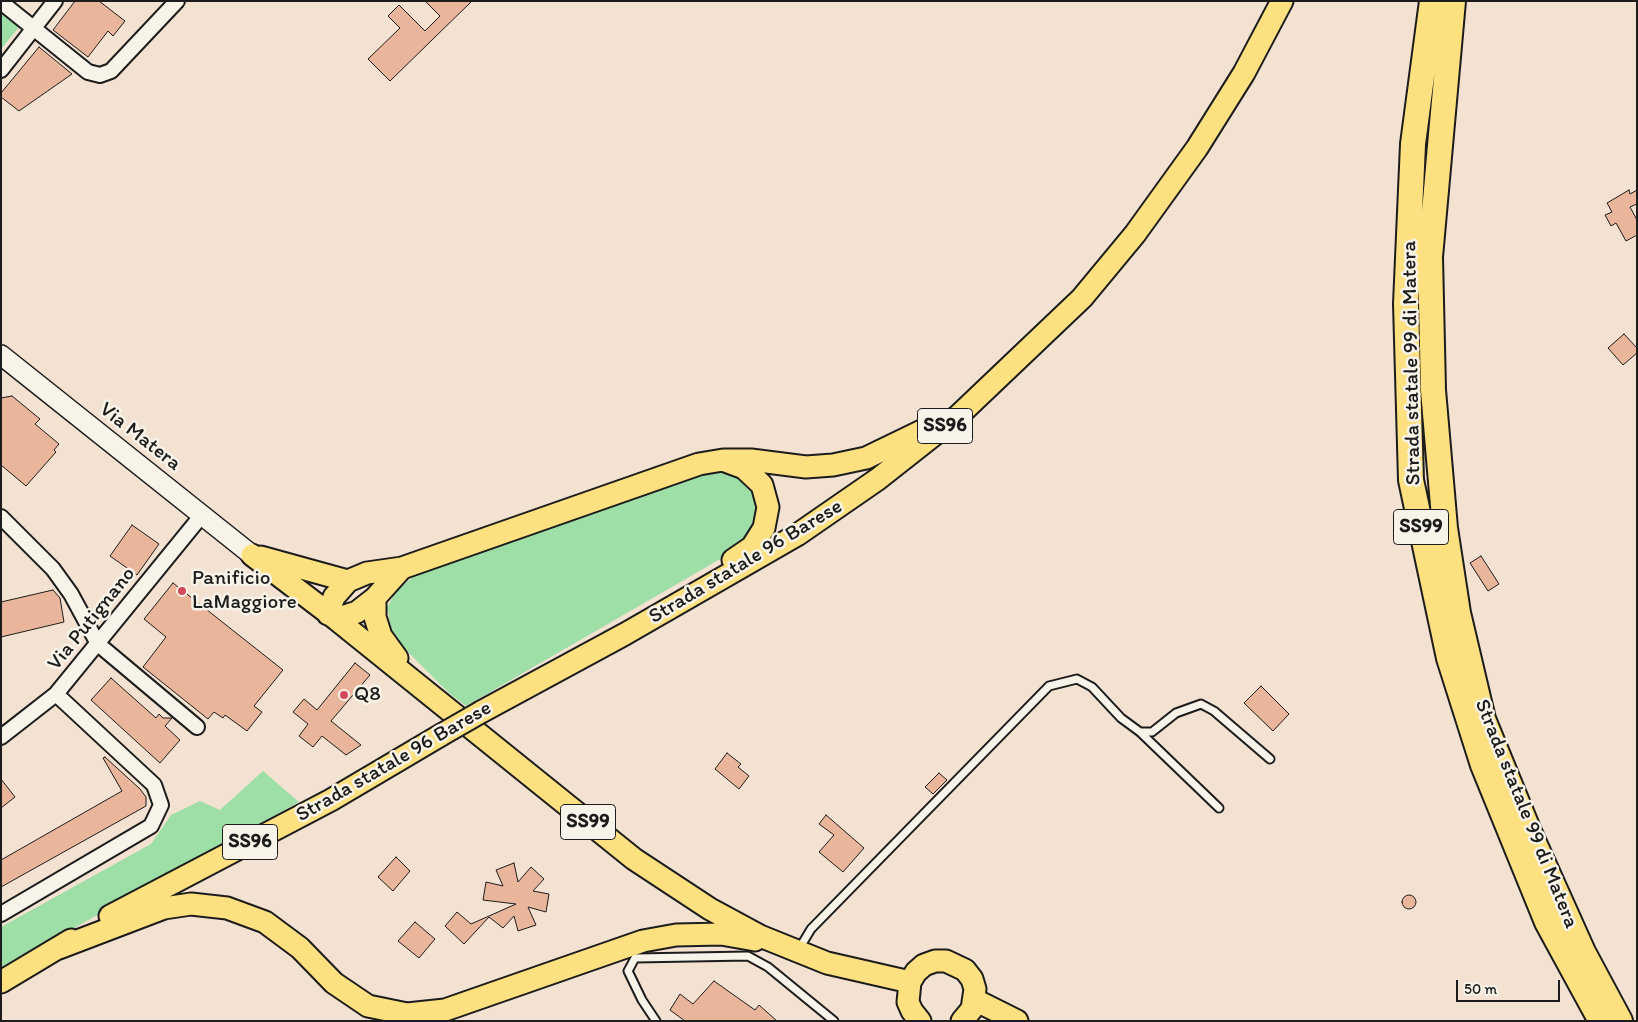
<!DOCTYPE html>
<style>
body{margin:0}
#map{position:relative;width:1638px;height:1022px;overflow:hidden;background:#f3e1d1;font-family:Itim,sans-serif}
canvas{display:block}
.frame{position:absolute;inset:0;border:2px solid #1c1c1c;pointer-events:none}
.scale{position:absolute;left:1456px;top:980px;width:104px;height:22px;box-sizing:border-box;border:2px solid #1c1c1c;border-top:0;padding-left:6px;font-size:15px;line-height:18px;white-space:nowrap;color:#1c1c1c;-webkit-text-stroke:4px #f7f3e8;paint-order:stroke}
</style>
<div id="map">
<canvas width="1638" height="1022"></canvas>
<div class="frame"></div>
<div class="scale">50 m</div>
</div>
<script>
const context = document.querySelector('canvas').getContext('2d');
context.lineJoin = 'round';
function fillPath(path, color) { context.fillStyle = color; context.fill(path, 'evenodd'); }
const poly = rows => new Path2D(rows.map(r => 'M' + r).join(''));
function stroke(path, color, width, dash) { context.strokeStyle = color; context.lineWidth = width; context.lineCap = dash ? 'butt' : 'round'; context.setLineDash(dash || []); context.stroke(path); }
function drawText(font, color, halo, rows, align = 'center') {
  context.font = font + ' Itim,sans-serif'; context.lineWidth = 5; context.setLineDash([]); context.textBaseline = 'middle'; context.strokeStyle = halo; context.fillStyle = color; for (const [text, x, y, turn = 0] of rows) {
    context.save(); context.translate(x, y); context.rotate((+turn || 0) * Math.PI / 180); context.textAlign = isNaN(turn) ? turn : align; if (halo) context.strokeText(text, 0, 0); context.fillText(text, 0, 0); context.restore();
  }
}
fillPath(poly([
 [1,11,20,26,1,49],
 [711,467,730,468,754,492,757,526,741,547,466,706,449,693,393,637,387,608,396,591,415,575],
 [263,771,299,802,1,969,1,927,151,844,171,815,200,801,220,810]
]), '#9edfa8');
const building = poly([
 [75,1,99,1,125,21,113,36,108,31,88,57,53,30,75,1],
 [425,1,472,1,390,81,368,59,400,28,388,16,399,5,425,31,440,16,425,1],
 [39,47,72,74,19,111,1,97,1,93,39,47],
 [1629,190,1630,194,1637,190,1637,204,1630,207,1637,220,1637,235,1626,241,1616,223,1611,226,1605,215,1612,212,1607,203,1629,190],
 [1624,334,1637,348,1637,353,1623,365,1608,348,1624,334],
 [12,396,40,419,35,424,59,444,54,450,56,452,26,486,1,465,1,398,12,396],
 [132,525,159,544,137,575,110,556,132,525],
 [1481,556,1499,584,1488,591,1470,563,1481,556],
 [173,583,283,670,254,706,262,712,247,731,225,715,223,718,214,712,208,719,143,667,166,637,144,619,173,583],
 [53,590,60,598,64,622,1,637,1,602,53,590],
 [355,663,370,675,331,721,361,745,346,755,322,736,313,747,299,736,308,724,293,712,304,699,317,710,355,663],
 [111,678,156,718,159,714,163,718,172,718,165,726,180,740,160,763,91,700,111,678],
 [1261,686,1289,714,1273,731,1244,703,1261,686],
 [727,753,741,764,738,767,749,776,739,789,715,769,727,753],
 [105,757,140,789,146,797,146,806,1,887,1,860,122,791,103,758,105,757],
 [939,773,947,780,933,794,925,787,939,773],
 [1,779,15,797,1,808,1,779],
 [826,815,864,848,843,872,819,852,834,835,819,824,826,815],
 [396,857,410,871,393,891,378,877,396,857],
 [514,863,518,882,531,867,544,879,533,891,549,894,546,912,528,907,536,925,518,931,514,916,503,928,489,917,464,944,445,926,457,912,471,924,516,904,483,900,486,882,503,886,496,870,514,863],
 '1402 902a7 7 0 1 1 14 0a7 7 0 1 1-14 0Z',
 [415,922,435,939,419,958,398,941,415,922],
 [714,981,755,1010,759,1005,777,1021,685,1021,670,1010,680,994,693,1004,714,981]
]);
fillPath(building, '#e9b69b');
stroke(building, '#1c1c1c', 1);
const lane = poly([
 [1140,732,1219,808],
 [799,949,811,929,1049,686,1077,679,1092,687,1121,718,1140,732,1152,732,1176,713,1201,704,1214,711,1270,759],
 [656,1021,642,1000,628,971,635,958,748,956,768,967,834,1021]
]);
const street = poly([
 [1,2,88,72,100,75,111,71,177,1],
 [1,70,55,1],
 [1,517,53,569,71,594,98,644,197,727],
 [1,737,56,694,202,515],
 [1,914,151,826,161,805,154,785,56,694]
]);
const secondary = poly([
 [1,355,252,555]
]);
const primary = poly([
 [725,461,744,468,762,485,768,507,764,528,752,547,733,560],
 [252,555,336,619,634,859,710,909,760,936,827,963,910,982],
 [261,557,348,581],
 [375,598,375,617,381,636,397,658],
 [328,614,334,597,348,581,367,573,402,568,699,464,723,460,751,460,806,467,833,465,866,458,928,428],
 [336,619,357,612,375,598,402,568],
 [481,712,625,634,797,535,878,479,958,416,1082,298,1135,234,1197,148,1244,73,1282,1],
 [110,916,331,800,441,735],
 [59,948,164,908,191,904,227,908,265,922,300,948,334,983,368,1006,407,1014,445,1010,643,941,676,935,721,934,755,940],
 [1,982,71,940],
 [975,1000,1017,1021],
 [920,1021,912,1011,908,1002,910,982,916,972,924,965,935,961,946,961,965,970,972,979,975,989,972,1009,962,1021]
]);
const highway = poly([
 [1432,1,1413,144,1406,304,1411,480,1449,658,1483,765,1547,922,1601,1021],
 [1453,1,1430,257,1433,390,1445,528,1458,613,1483,719,1530,834,1583,952,1620,1021]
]);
stroke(lane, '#1c1c1c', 11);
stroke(street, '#1c1c1c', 18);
stroke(secondary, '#1c1c1c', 22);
stroke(primary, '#1c1c1c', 25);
stroke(highway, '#1c1c1c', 28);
stroke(lane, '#f7f3e8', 7);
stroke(street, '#f7f3e8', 14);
stroke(secondary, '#f7f3e8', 19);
stroke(primary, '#fde080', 21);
stroke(highway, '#fde080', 24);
const primaryBridge = poly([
 [441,735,481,712]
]);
stroke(primaryBridge, '#1c1c1c', 25, []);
stroke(primaryBridge, '#fde080', 21);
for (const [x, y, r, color] of [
 [182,591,5,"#d1495b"],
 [344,695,5,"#d1495b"]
]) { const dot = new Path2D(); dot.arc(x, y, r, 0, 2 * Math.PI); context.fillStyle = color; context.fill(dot); stroke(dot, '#f7f3e8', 2); }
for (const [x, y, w] of [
 [945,426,55],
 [1421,527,55],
 [588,822,55],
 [250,842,55]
]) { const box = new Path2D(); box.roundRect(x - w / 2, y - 17.5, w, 35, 4); context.fillStyle = '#f7f3e8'; context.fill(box); stroke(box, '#1c1c1c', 1); }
drawText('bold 20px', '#1c1c1c', null, [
 ["SS96",945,426],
 ["SS99",1421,527],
 ["SS99",588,822],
 ["SS96",250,842]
]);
drawText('21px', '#1c1c1c', '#f7f3e8', [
 ["Strada statale 99 di Matera",1412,363,-91],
 ["Via Matera",140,437,38],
 ["Strada statale 96 Barese",746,562,-31],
 ["Via Putignano",92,619,-51],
 ["Strada statale 96 Barese",394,762,-30],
 ["Strada statale 99 di Matera",1526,814,68]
]);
drawText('21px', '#1c1c1c', '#f7f3e8', [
 ["Panificio",192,579],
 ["LaMaggiore",192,603],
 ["Q8",354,695]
], 'left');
</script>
